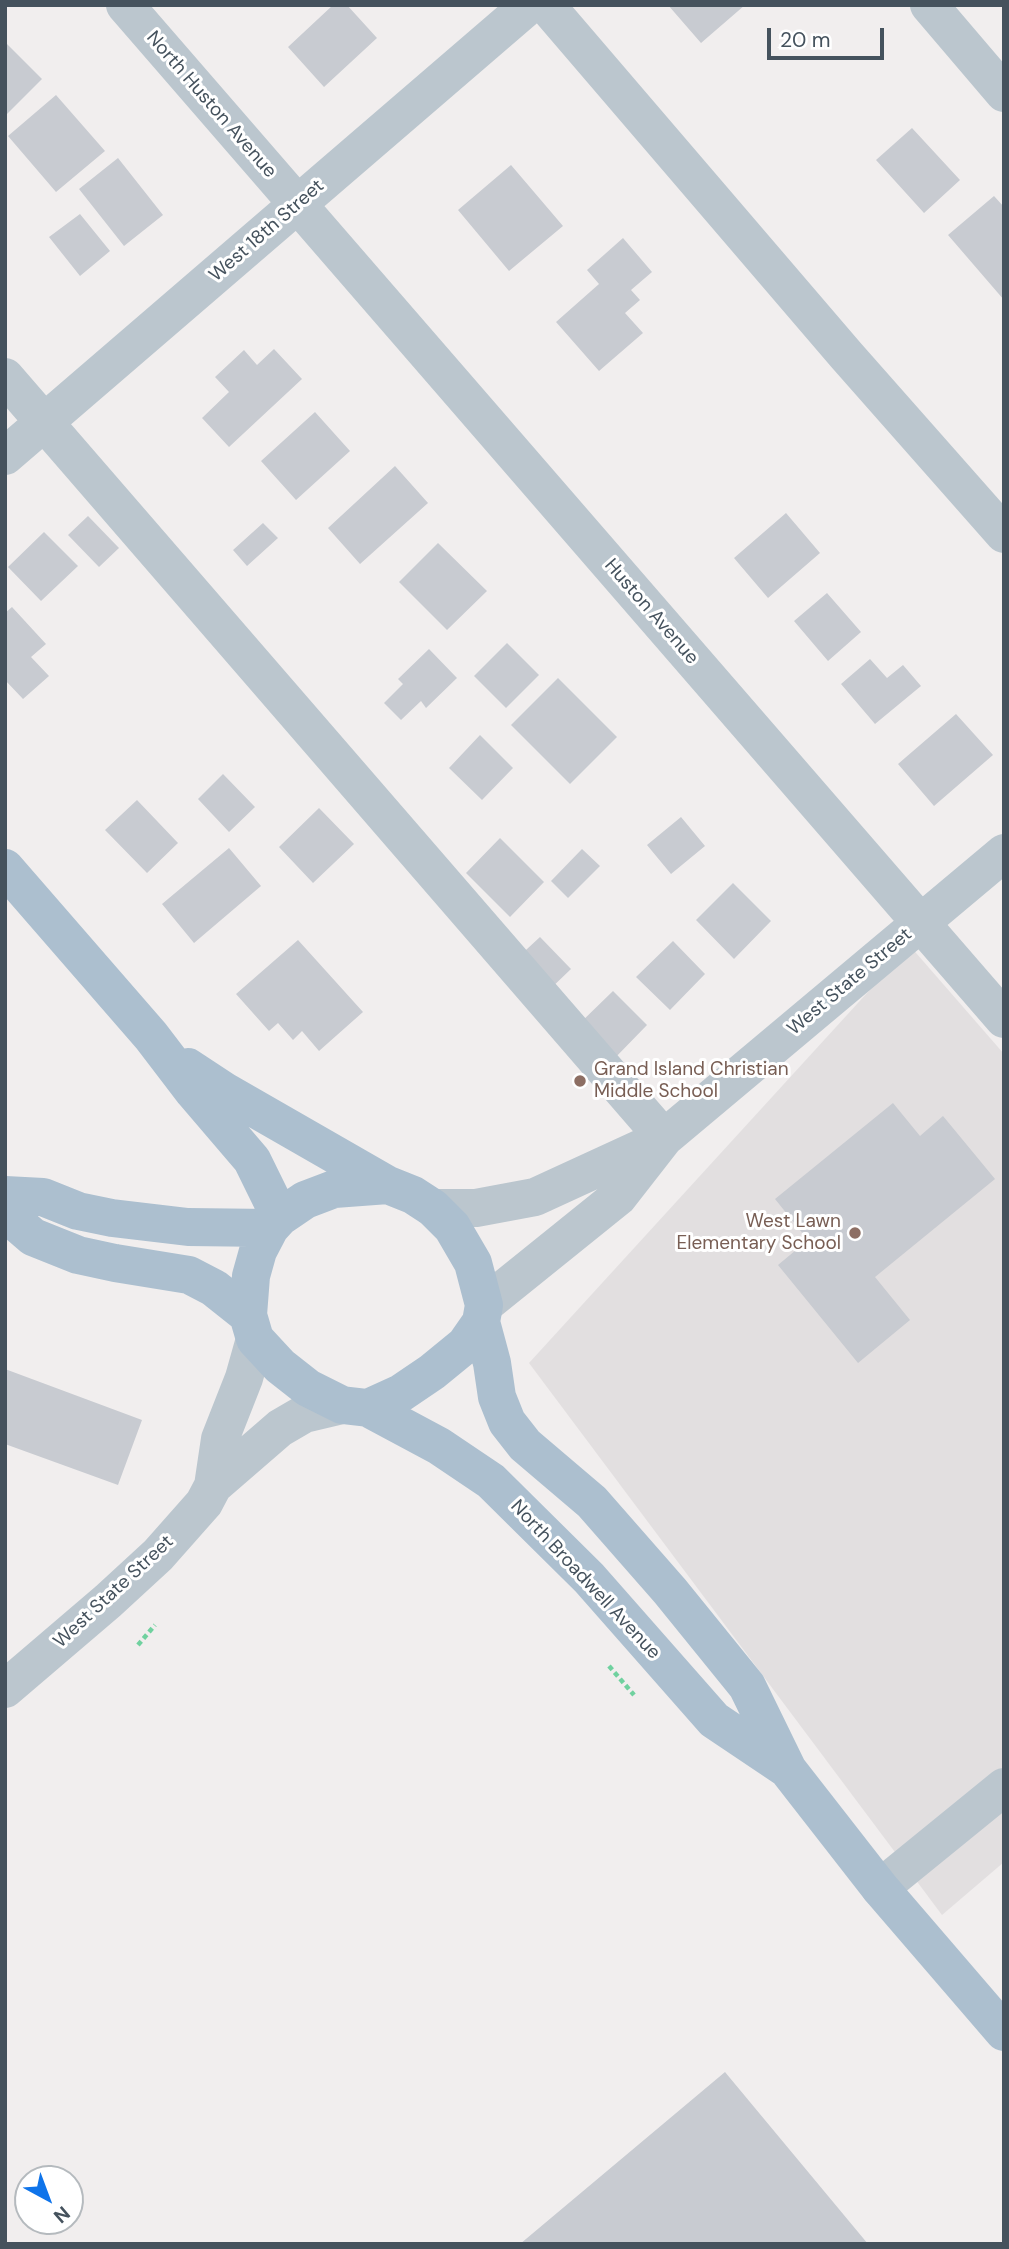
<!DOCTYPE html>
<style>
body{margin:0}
#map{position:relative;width:1009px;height:2249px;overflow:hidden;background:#f1eeee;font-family:"DM Sans",sans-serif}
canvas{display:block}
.frame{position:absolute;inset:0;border:7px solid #45525d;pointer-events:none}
.north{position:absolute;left:14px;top:2165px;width:70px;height:70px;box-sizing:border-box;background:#fff;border:2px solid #b5babe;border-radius:50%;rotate:139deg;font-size:19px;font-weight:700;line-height:28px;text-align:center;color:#45525d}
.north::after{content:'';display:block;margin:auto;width:24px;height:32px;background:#0f74ea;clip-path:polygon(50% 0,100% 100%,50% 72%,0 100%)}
.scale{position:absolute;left:767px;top:28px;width:117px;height:32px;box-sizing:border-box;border:4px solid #45525d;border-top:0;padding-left:9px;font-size:21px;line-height:24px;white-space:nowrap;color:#45525d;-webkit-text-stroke:5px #fff;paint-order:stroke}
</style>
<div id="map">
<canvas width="1009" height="2249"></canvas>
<div class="frame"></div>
<div class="north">N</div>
<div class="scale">20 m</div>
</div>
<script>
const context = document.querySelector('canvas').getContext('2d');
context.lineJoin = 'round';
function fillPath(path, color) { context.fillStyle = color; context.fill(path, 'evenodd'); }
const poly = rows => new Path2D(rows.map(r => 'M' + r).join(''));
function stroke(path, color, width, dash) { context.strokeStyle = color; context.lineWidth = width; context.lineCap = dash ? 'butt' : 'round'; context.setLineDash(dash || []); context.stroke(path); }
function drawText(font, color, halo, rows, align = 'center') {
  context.font = font + ' "DM Sans",sans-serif'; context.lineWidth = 6; context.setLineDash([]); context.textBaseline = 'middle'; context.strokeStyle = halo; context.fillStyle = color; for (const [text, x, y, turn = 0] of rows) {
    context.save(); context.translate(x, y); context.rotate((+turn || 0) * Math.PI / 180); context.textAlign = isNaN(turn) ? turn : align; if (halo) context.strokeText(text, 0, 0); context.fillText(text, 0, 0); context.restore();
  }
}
fillPath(poly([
 [910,946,1004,1054,1004,1862,942,1915,529,1363]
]), '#e2dfe0');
fillPath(poly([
 [333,5,347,5,377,38,324,87,288,47],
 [668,5,745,5,701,43],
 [5,42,42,79,5,116],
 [56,95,105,151,56,192,8,136],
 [912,128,960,180,924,213,876,160],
 [118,158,163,215,124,246,79,189],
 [511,165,563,226,509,271,458,210],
 [994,196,1004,207,1004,300,948,235],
 [80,214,110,251,80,276,49,237],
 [623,238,652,272,631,290,640,300,625,313,643,333,599,371,556,322,599,284,587,270],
 [274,349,302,379,229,447,202,418,229,392,215,377,244,350,257,365],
 [315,412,350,451,296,500,261,461],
 [395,466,428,503,360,564,328,528],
 [786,513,820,553,768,598,734,558],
 [88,516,119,548,99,567,68,535],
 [263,523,278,538,247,566,233,550],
 [44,532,78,566,41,601,8,567],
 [438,543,487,591,447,630,399,582],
 [827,593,861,632,828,661,794,621],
 [12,607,46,644,31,657,49,676,23,699,5,680,5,613],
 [507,643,539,675,506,708,474,676],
 [429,649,457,678,426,708,421,701,401,720,384,703,403,684,398,679],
 [870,659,887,678,903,665,921,686,875,724,841,684],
 [558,678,617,737,570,784,511,725],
 [956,714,993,755,934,806,898,764],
 [480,735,513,768,482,800,449,768],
 [223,774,255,807,229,832,198,799],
 [137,800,178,843,147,873,105,830],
 [319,808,354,844,313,883,279,847],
 [681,817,705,846,671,874,647,845],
 [500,838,544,882,510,917,466,873],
 [229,848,261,886,194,943,162,904],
 [582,849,600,866,568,898,551,881],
 [733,883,771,921,734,959,696,920],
 [540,937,571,969,546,993,514,961],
 [298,940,363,1012,319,1051,302,1031,293,1040,278,1023,269,1031,236,994],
 [673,941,705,974,670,1010,636,977],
 [613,991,647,1025,612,1061,577,1026],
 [893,1103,920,1136,943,1116,995,1179,875,1277,910,1320,858,1363,778,1265,808,1240,775,1199],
 [5,1369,142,1420,118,1485,5,1444],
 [725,2072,868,2244,520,2244]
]), '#c8cbd1');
stroke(poly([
 [138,1645,155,1625],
 [609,1666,634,1695]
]), '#70d19f', 4.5, [5, 3.5]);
stroke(poly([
 [125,5,1004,1019],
 [546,5,846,355,1004,534],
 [929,5,1004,93],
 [5,377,664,1138],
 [5,456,529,5],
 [433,1208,476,1208,535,1197,659,1140],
 [484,1305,618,1197,664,1138,1004,853],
 [213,1486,280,1428,304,1414,342,1405],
 [5,1689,108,1601,158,1555,204,1503,213,1486,220,1439,244,1378,255,1339],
 [880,1888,1004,1787]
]), '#bbc6ce', 38);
stroke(poly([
 [5,868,151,1036,193,1091,252,1160,280,1217],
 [188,1067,226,1092,388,1185],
 [388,1185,413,1195,433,1208,452,1227,473,1263,484,1305,481,1322,465,1345,432,1372,401,1393,368,1408,342,1405,308,1388,280,1366,255,1339,248,1315,251,1276,258,1251,270,1228,280,1217,305,1200,334,1189,388,1185],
 [5,1195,43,1197,78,1211,112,1218,188,1227,270,1228],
 [5,1213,33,1237,78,1255,115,1263,189,1275,214,1288,248,1315],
 [481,1322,492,1363,497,1397,507,1422,525,1445,592,1502,670,1591,747,1686,788,1770,880,1888,1004,2032],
 [368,1408,439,1446,491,1481,589,1578,714,1720,787,1769]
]), '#acbfcf', 38);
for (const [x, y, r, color] of [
 [580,1081,7,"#8d6e63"],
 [855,1233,7,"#8d6e63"]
]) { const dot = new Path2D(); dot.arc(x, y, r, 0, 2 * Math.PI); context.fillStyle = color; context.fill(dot); stroke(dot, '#fff', 2.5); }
drawText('19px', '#45525d', '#fff', [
 ["North Huston Avenue",211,105,49],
 ["West 18th Street",267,231,-41],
 ["Huston Avenue",651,612,49],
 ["West State Street",850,982,-40],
 ["North Broadwell Avenue",585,1580,47],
 ["West State Street",114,1592,-43]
]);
drawText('19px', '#785e54', '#fff', [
 ["Grand Island Christian",594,1070],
 ["Middle School",594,1092],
 ["West Lawn",841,1222,"right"],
 ["Elementary School",841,1244,"right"]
], 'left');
</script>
